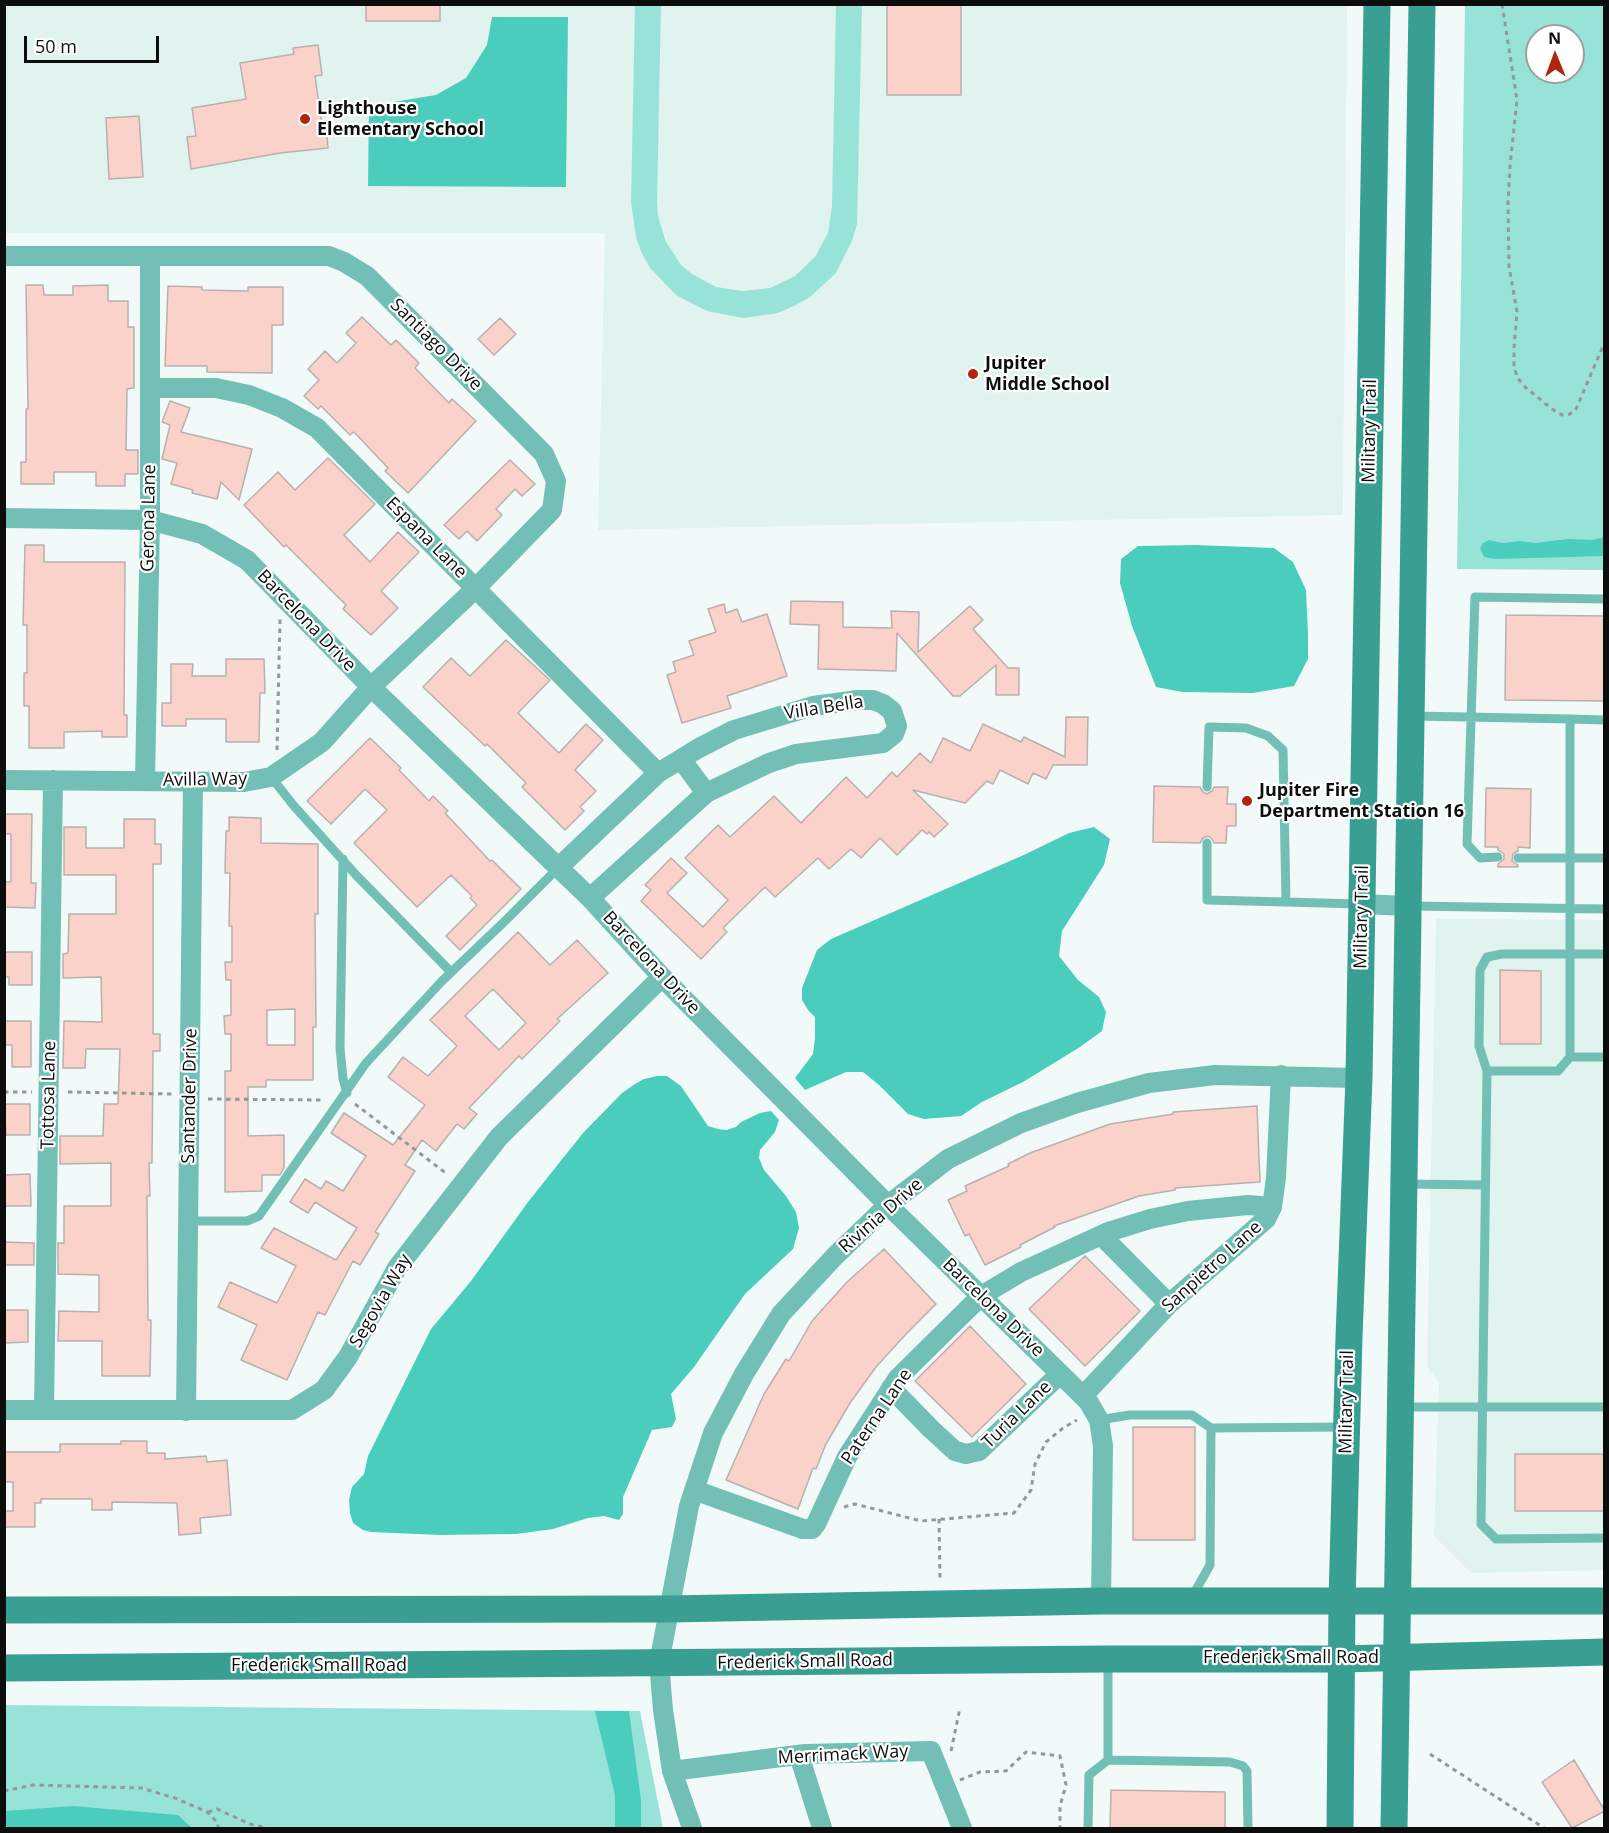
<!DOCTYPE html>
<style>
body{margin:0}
#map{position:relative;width:1609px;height:1833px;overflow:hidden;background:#f2faf9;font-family:"Open Sans",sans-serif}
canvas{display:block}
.frame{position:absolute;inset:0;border:6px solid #0b0e0d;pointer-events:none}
.north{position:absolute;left:1525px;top:24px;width:60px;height:60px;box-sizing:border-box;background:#fff;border:2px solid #9d9f9e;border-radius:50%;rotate:359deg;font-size:16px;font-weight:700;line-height:24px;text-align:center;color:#0b0e0d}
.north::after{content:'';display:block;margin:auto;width:21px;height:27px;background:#b22410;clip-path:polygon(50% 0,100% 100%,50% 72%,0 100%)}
.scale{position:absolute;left:24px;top:36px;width:135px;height:27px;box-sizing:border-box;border:3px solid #0b0e0d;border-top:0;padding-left:8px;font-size:18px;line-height:21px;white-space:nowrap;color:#0b0e0d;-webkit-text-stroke:4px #fff;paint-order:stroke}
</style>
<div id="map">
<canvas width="1609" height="1833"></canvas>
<div class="frame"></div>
<div class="north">N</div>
<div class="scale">50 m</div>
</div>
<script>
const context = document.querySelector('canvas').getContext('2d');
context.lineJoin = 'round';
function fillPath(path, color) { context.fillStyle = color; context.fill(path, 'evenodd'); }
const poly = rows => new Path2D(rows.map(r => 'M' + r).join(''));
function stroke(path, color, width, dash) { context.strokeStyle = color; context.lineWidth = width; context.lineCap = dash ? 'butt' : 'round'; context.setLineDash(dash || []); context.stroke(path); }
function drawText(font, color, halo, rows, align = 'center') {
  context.font = font + ' "Open Sans",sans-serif'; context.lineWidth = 4.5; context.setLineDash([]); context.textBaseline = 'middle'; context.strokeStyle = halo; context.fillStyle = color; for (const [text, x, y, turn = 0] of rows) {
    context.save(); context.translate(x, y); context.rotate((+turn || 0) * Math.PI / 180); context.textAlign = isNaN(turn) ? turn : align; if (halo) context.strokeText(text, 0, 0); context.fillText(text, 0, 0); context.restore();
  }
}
fillPath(poly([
 [4,5,1347,5,1343,515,598,530,605,233,5,233],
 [1436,919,1604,920,1604,1570,1471,1573,1434,1536,1439,1383,1427,1366]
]), '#e1f3ef');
fillPath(poly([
 [635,4,661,5,657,203,658,216,666,242,681,265,692,274,716,287,743,291,770,288,795,276,815,257,828,233,832,206,836,5,862,5,857,224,852,241,836,273,810,297,794,306,778,313,743,318,707,311,676,295,651,269,642,254,636,237,631,202],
 [1465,5,1604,5,1604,570,1457,569],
 [1537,36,1573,36,1573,72,1537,72],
 [5,1705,640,1711,663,1828,5,1828]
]), '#98e3d8');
fillPath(poly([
 [492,17,568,17,566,187,368,186,369,106,436,95,466,78,487,45],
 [1604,537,1604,556,1495,559,1484,557,1480,548,1483,543,1489,540,1502,543,1520,541,1535,543,1568,539,1593,540],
 [1196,545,1274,548,1293,562,1306,590,1308,634,1308,659,1294,686,1253,693,1182,692,1156,687,1132,626,1120,583,1121,559,1138,546],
 [1094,827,1110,839,1104,865,1062,931,1059,956,1078,980,1099,997,1106,1012,1102,1031,1080,1047,1023,1082,982,1102,961,1116,924,1119,908,1114,879,1085,863,1072,846,1072,805,1090,795,1078,813,1054,815,1038,815,1017,808,1010,802,1000,802,988,817,950,831,939,1026,854,1069,833],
 [657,1076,667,1076,681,1086,708,1126,718,1129,726,1130,736,1127,741,1122,760,1113,771,1111,779,1120,775,1132,760,1150,759,1158,764,1170,786,1196,796,1212,799,1228,793,1249,745,1294,694,1367,671,1394,676,1419,672,1427,652,1430,623,1497,623,1514,619,1520,604,1516,588,1518,553,1529,516,1534,440,1535,371,1532,363,1530,353,1523,350,1513,349,1500,352,1487,364,1474,368,1456,431,1329,471,1281,528,1202,583,1133,622,1093,635,1084,644,1079],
 [595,1711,629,1711,641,1800,641,1828,615,1828,615,1795],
 [73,1806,178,1815,192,1828,5,1828,5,1811]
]), '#4bcdbd');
const building = poly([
 [366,4,440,4,440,21,366,21,366,4],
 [887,4,961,4,961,95,887,95,887,4],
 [318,45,322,75,315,76,322,125,326,125,328,148,280,153,191,169,187,137,196,136,192,108,246,99,240,63,294,54,293,48,318,45],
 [139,116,143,177,109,179,106,118,139,116],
 [26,285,43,285,44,295,73,295,73,286,108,285,108,301,128,301,128,327,134,327,134,388,127,389,126,450,138,450,138,474,125,474,125,486,96,486,96,472,54,472,54,484,21,484,21,462,26,462,26,409,28,409,26,285],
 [168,286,202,287,202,290,248,291,248,287,283,287,283,325,272,325,272,373,207,372,207,366,165,366,168,286],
 [362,317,391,345,396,340,419,363,415,368,449,403,452,399,476,421,408,493,385,471,388,468,354,432,350,435,321,406,318,409,304,396,319,380,308,369,325,351,337,363,356,343,346,333,362,317],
 [500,318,516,334,494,355,478,339,500,318],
 [170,401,190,408,181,432,252,449,239,500,221,482,217,499,192,493,193,490,171,484,177,463,162,459,170,425,162,422,170,401],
 [328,458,375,504,344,535,370,562,398,532,419,552,381,591,398,608,371,635,343,609,346,605,286,545,284,547,244,505,278,472,295,490,328,458],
 [510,460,535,484,522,496,515,489,496,509,502,515,477,541,467,531,459,539,444,525,510,460],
 [25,545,44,545,44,562,125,562,124,715,127,715,127,737,102,737,102,731,64,732,64,748,29,748,29,706,24,706,24,673,27,673,27,625,23,625,25,545],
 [791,601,843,602,843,627,892,628,891,611,919,612,918,652,970,606,983,620,973,629,1008,668,1019,668,1019,695,996,695,996,665,960,696,953,696,897,633,896,671,818,669,819,625,790,624,791,601],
 [724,604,726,613,737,609,742,622,767,614,787,676,727,696,731,708,682,723,667,675,676,672,673,662,694,655,689,641,716,632,708,609,724,604],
 [1506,615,1605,616,1605,701,1505,700,1506,615],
 [506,640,550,680,518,713,559,753,586,724,603,740,575,770,596,791,580,807,584,811,565,830,522,787,526,783,487,744,485,746,423,687,451,658,470,676,506,640],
 [226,659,264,659,265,693,260,693,259,742,226,742,226,719,186,719,186,726,162,726,162,703,171,703,171,664,193,664,192,676,226,676,226,659],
 [1066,717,1088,717,1087,765,1053,765,1046,779,1033,773,1028,784,1000,770,993,784,987,781,965,803,913,790,948,824,934,837,929,832,927,834,922,830,897,855,880,838,861,858,851,849,829,869,818,858,775,897,765,887,723,928,727,932,701,959,641,901,651,890,645,885,671,858,687,873,667,893,703,927,728,900,685,858,718,825,730,837,774,796,801,823,846,777,867,798,892,772,897,777,920,753,931,763,943,738,970,751,983,724,1021,742,1024,737,1065,757,1066,717],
 [370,738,401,768,399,770,429,801,433,796,448,811,445,813,490,861,492,860,521,889,460,950,446,936,477,905,470,898,472,896,451,875,417,907,354,843,387,810,365,789,331,824,307,801,370,738],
 [1154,786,1200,787,1203,792,1207,794,1212,791,1214,787,1228,787,1227,804,1236,804,1236,826,1227,826,1226,843,1214,843,1212,839,1208,836,1203,838,1200,843,1153,842,1154,786],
 [1486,788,1531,789,1530,848,1518,847,1518,851,1513,854,1512,861,1518,865,1518,867,1498,867,1498,864,1504,859,1504,854,1498,850,1498,847,1485,847,1486,788],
 [4,814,32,814,31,883,36,883,35,908,4,907,4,882,11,882,11,834,4,834,4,814],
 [229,817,261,818,261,843,318,844,318,914,315,914,316,1027,313,1027,313,1080,266,1080,266,1087,248,1087,248,1136,284,1135,284,1168,280,1175,262,1175,262,1191,225,1192,225,1071,231,1071,231,1034,225,1034,224,1016,231,1015,231,980,226,980,225,962,232,962,232,926,229,926,230,873,225,873,226,831,229,831,229,817],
 [295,1009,295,1045,267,1045,267,1010,295,1009],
 [124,819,155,819,155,844,161,844,161,864,153,864,153,1034,160,1034,160,1051,153,1051,152,1163,149,1163,150,1196,147,1196,148,1320,151,1320,150,1376,102,1376,102,1341,58,1341,59,1311,99,1312,99,1275,58,1274,58,1243,64,1243,64,1206,111,1206,111,1163,60,1164,60,1136,103,1136,104,1104,118,1104,120,1049,86,1049,85,1068,63,1068,64,1021,102,1022,101,977,63,978,63,954,68,953,69,914,116,914,116,875,64,875,64,827,86,827,86,848,124,848,124,819],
 [518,932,550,965,577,940,608,973,557,1019,560,1021,522,1059,519,1056,469,1108,477,1114,464,1129,457,1124,436,1151,422,1140,405,1165,415,1171,375,1232,379,1234,360,1265,353,1261,325,1315,318,1312,287,1380,241,1360,257,1325,218,1307,230,1282,277,1303,296,1266,261,1248,274,1228,336,1260,357,1228,315,1202,308,1213,290,1202,305,1179,321,1189,326,1181,343,1191,366,1156,331,1133,344,1113,393,1145,425,1105,388,1077,403,1057,428,1076,457,1046,430,1020,518,932],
 [493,989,526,1023,499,1050,465,1016,493,989],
 [4,952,32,952,32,985,9,985,9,977,4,977,4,952],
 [1500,970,1541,971,1541,1044,1500,1044,1500,970],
 [4,1021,31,1021,31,1067,12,1067,12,1045,4,1045,4,1021],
 [4,1104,30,1104,30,1135,6,1135,4,1104],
 [1257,1106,1260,1182,1175,1188,1175,1190,1139,1196,1054,1226,1055,1227,1020,1245,1021,1247,985,1265,969,1234,965,1236,948,1200,967,1191,965,1186,1009,1166,1008,1164,1030,1153,1110,1124,1173,1114,1173,1112,1257,1106],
 [30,1174,31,1206,4,1206,4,1175,30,1174],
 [4,1242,34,1243,34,1265,4,1265,4,1242],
 [884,1249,936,1304,907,1333,876,1367,850,1403,826,1444,816,1469,813,1468,798,1509,726,1480,764,1394,786,1359,789,1361,812,1321,847,1282,884,1249],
 [1085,1256,1140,1311,1085,1366,1029,1309,1085,1256],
 [4,1310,28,1310,28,1342,4,1343,4,1310],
 [970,1326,1026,1384,972,1437,915,1381,970,1326],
 [1133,1427,1195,1427,1195,1540,1133,1540,1133,1427],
 [121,1441,147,1441,147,1453,165,1453,165,1459,206,1456,207,1462,227,1460,231,1515,200,1518,201,1533,179,1535,177,1503,112,1502,112,1510,92,1510,92,1499,41,1499,41,1503,35,1503,35,1527,4,1527,4,1511,13,1511,13,1482,4,1482,4,1452,60,1452,60,1444,121,1444,121,1441],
 [1515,1454,1605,1454,1605,1511,1515,1511,1515,1454],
 [1574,1760,1605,1811,1572,1828,1542,1782,1574,1760],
 [1111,1790,1225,1792,1225,1828,1110,1828,1111,1790]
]);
fillPath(building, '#fad2ca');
stroke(building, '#b8b0ae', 1.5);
stroke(poly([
 [1502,4,1517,100,1510,166,1508,204,1509,266,1517,312,1514,348,1514,365,1517,377,1525,387,1552,409,1562,415,1570,414,1576,409,1604,344],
 [277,750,280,619],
 [4,1092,32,1092],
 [68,1092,172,1094],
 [208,1099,324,1100],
 [355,1104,447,1174],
 [844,1507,855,1504,921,1521,1014,1513,1031,1490,1035,1464,1046,1442,1063,1428,1077,1420],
 [939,1519,940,1579],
 [951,1751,960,1708],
 [1430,1754,1544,1828],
 [960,1780,980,1772,1006,1771,1026,1752,1060,1756,1066,1785,1060,1806,1060,1828],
 [4,1791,33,1785,141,1788,175,1798,207,1812,218,1823,218,1828],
 [208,1812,217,1809,250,1824,267,1828]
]), '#939998', 3, [4.5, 4.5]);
stroke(poly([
 [1414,716,1570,719,1570,1057,1604,1057],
 [1570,719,1604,720],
 [271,777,294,806,357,876,451,972],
 [1207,787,1209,727,1246,728,1268,736,1283,750,1286,902,1360,904],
 [1207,843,1207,900,1286,902],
 [1498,857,1480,858,1467,844,1475,597,1604,599],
 [1518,858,1604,858],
 [343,859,340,1048,343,1079,347,1093],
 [1412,906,1604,909],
 [1604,954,1502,954,1487,957,1480,970,1479,1046,1487,1071,1481,1524,1496,1539,1604,1538],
 [1487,1071,1558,1071,1570,1057],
 [1406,1184,1485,1185],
 [189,1221,247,1221,259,1216,366,1063,442,981,504,922,559,867],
 [1403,1407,1604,1407],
 [1099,1420,1130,1415,1192,1415,1211,1428],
 [1192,1597,1210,1565,1211,1428,1344,1427],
 [1108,1662,1108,1760,1230,1762,1243,1766,1247,1771,1248,1828],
 [1088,1828,1089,1775,1108,1760]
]), '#72c0b5', 9);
stroke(poly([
 [4,256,329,256,344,262,367,276,544,454,556,481,552,510,476,588,371,687,322,742,271,777,244,782,4,780],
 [151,388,216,388,249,395,282,408,317,428,658,773],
 [4,518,150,520,202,534,247,560,371,687,590,898,662,977,888,1205,1088,1401,1099,1420,1103,1446,1101,1601],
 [681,759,706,793],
 [145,780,150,520,150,256],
 [559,867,658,773,699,748,734,730,813,706,858,700,873,700,883,704,892,711,897,726,894,734,883,743,796,754,769,763,706,793,590,898],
 [1362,904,1407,906],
 [1101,1235,1169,1304],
 [891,1388,931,1429,955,1451,966,1454,979,1451,1060,1374],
 [1083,1396,1169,1304,1266,1219,1272,1207,1276,1178,1281,1075],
 [4,1410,292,1410,324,1390,348,1357,397,1268,499,1137,662,977],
 [44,1410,53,780],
 [186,1411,193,781],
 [694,1490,803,1529,812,1529,816,1524,847,1457,898,1378,981,1296,1021,1272,1108,1232,1150,1219,1188,1211,1248,1205,1272,1207],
 [799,1755,822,1828],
 [672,1771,805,1754,931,1751,962,1828],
 [692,1828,672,1771,663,1710,659,1663,689,1506,713,1433,744,1374,781,1314,834,1257,888,1205,948,1159,1021,1123,1077,1103,1149,1083,1215,1075,1359,1078]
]), '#72c0b5', 20);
stroke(poly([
 [4,1610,669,1609,1101,1601,1604,1601],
 [4,1668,1108,1659,1342,1659,1604,1652],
 [1340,1828,1342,1602,1349,1337,1359,1078,1377,4],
 [1394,1828,1422,4]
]), '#389f92', 27);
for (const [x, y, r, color] of [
 [305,119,6,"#b22410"],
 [973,374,6,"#b22410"],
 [1247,801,6,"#b22410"]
]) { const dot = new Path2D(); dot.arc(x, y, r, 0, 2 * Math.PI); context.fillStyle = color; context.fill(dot); stroke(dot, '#fff', 2); }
drawText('bold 18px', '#0b0e0d', '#fff', [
 ["Lighthouse",317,109],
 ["Elementary School",317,130],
 ["Jupiter",985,364],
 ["Middle School",985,385],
 ["Jupiter Fire",1259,791],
 ["Department Station 16",1259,812]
], 'left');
drawText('18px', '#0b0e0d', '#fff', [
 ["Santiago Drive",436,345,45],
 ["Military Trail",1370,431,-89],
 ["Gerona Lane",149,518,-89],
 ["Espana Lane",426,538,45],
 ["Barcelona Drive",306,621,46],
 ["Villa Bella",824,708,-9],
 ["Avilla Way",205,780,-1],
 ["Military Trail",1362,917,-89],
 ["Barcelona Drive",651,963,47],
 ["Tottosa Lane",49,1095,-89],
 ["Santander Drive",190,1096,-89],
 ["Rivinia Drive",881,1216,-41],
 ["Sanpietro Lane",1212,1267,-42],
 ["Segovia Way",381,1301,-60],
 ["Barcelona Drive",993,1308,44],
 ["Military Trail",1347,1402,-89],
 ["Turia Lane",1017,1415,-44],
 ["Paterna Lane",877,1417,-56],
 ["Frederick Small Road",1291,1658],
 ["Frederick Small Road",805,1662,-1],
 ["Frederick Small Road",319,1666],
 ["Merrimack Way",843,1755,-3]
]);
</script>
